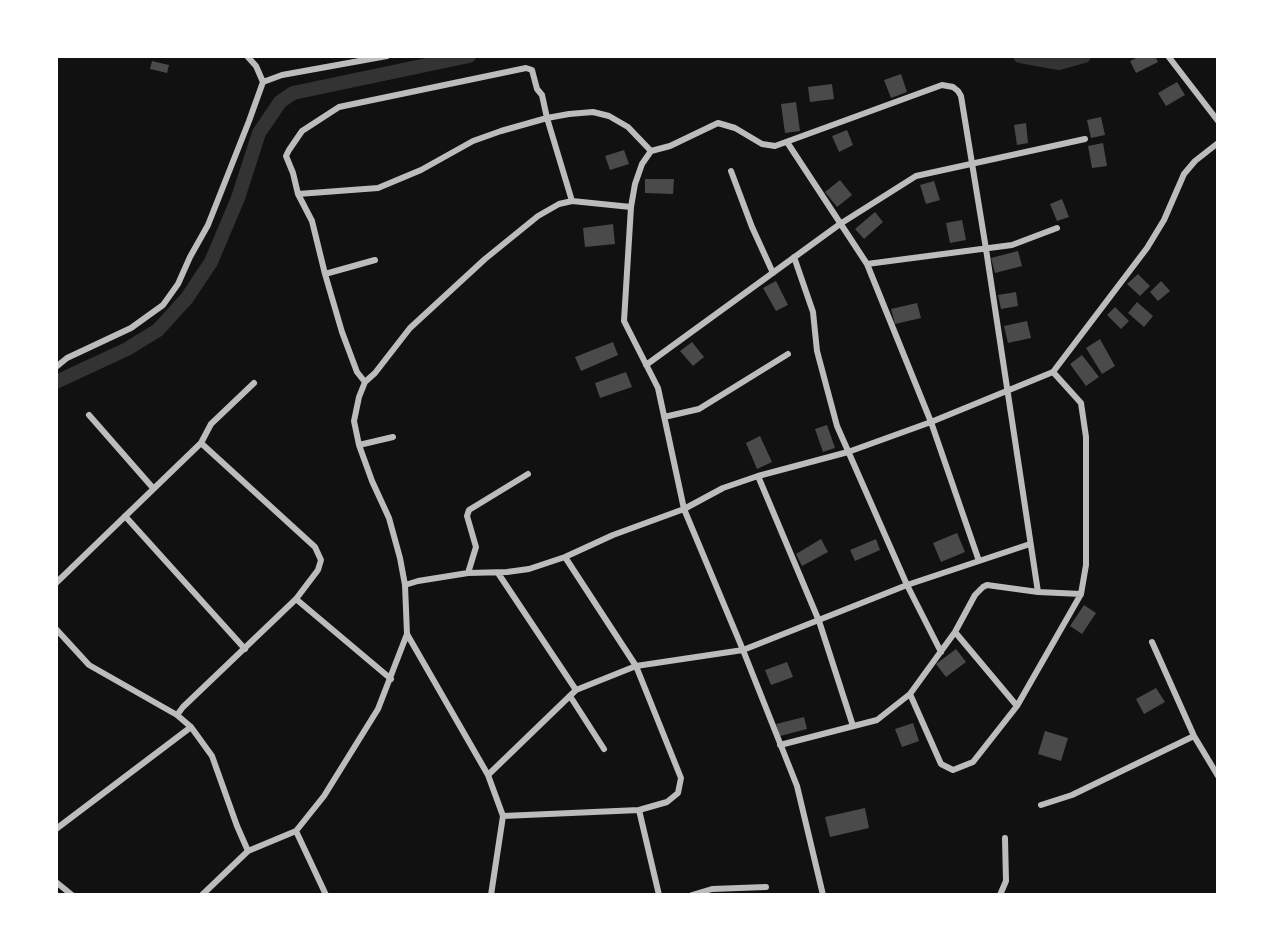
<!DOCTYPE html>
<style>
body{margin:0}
#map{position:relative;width:1274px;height:951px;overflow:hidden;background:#111;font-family:"Work Sans",sans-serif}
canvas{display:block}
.frame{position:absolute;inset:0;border:58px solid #fff;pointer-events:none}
</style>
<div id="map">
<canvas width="1274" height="951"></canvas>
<div class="frame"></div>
</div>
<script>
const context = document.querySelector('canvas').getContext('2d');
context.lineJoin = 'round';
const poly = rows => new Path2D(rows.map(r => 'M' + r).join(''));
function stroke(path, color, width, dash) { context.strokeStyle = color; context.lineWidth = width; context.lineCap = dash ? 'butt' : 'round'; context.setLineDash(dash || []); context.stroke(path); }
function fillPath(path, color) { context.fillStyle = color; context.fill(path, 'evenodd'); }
stroke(poly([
 [1020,56,1059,63,1084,56],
 [56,382,127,349,158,330,187,298,211,262,238,198,259,133,280,102,293,93,469,56]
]), '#333', 14);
fillPath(poly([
 [1140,56,1155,56,1158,62,1136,73,1130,61],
 [152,61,169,65,167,73,150,69],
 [901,74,907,92,891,98,884,80],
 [1177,82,1185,95,1166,106,1158,93],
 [832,84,834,99,810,102,808,87],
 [796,102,800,131,785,133,781,104],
 [1101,117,1105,135,1091,138,1087,120],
 [1026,123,1028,143,1017,145,1014,125],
 [847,130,853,145,839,152,832,136],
 [1103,143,1107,166,1092,168,1088,146],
 [624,150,629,164,610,170,605,156],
 [645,179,674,179,673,194,645,193],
 [840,180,852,195,837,207,825,192],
 [934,181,940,200,926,204,920,185],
 [1062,199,1069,217,1057,221,1050,204],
 [875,212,883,222,864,239,855,229],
 [962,220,966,240,950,243,946,223],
 [613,224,615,244,585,247,583,228],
 [1018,251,1022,266,995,273,991,258],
 [1138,274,1150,286,1140,296,1127,284],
 [776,281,788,305,776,311,763,288],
 [1161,281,1170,291,1158,301,1150,292],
 [1016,292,1018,306,1001,309,998,295],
 [1137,302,1153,316,1144,327,1128,313],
 [917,303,921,318,895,324,891,309],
 [1115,307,1129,321,1121,329,1107,315],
 [1027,321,1031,338,1008,343,1004,326],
 [1100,339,1115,366,1102,374,1086,348],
 [613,342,618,355,581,371,575,357],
 [692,342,704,357,693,366,680,351],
 [1082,355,1099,377,1086,386,1070,364],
 [626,372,632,387,600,398,595,383],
 [827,425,835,448,823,452,815,429],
 [760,436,772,462,757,469,746,443],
 [957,533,965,552,941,562,933,543],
 [821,539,828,552,802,566,796,554],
 [876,539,880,550,855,561,850,550],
 [1084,605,1096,613,1082,634,1070,626],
 [956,649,966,662,946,677,936,664],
 [787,662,793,677,771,685,765,670],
 [1156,688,1165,702,1144,714,1136,699],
 [804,717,807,729,780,736,776,724],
 [913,723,919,741,902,747,895,729],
 [1045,731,1068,738,1061,761,1038,754],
 [865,808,869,828,830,837,825,817]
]), '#4a4a4a');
stroke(poly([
 [247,56,256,66,263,82],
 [1168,56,1218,121],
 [787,142,867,264,931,422,979,561],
 [731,171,752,227,773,273],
 [298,194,378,188,421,170,473,141,501,131,547,118,569,114,593,112,609,116,628,127,651,151],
 [794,257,813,312,817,351,837,426,907,585,941,652],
 [867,264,1012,245,1057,228],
 [325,274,375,260],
 [646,365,840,224,916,176,1085,139],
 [56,367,67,358,131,328,163,305,178,284,190,257,208,225,249,121,263,82,282,75,387,56],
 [365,382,357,372,342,332,325,274,312,221,298,194,293,173,286,156,289,150,302,131,339,107,526,68,532,70,537,89,542,95,547,118,572,201],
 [89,415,153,488],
 [664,417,699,409,788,354],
 [359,445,393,437],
 [758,476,819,621,853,726],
 [125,516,245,649],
 [468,573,476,547,467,516,469,510,528,474],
 [498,573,576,690],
 [56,583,201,443,211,424,254,383],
 [405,585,418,581,468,573,507,572,529,569,565,557,613,535,684,509,723,488,758,476,848,452,931,422,1053,372,1147,248,1164,220,1184,174,1195,161,1218,143],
 [296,599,391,679],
 [56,629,89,665,177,715,191,727,212,756,237,826,248,851],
 [955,632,1017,706],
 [407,634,488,775,503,816,491,895],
 [1152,642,1194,736,1218,776],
 [910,694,941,764,953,770,973,762,1017,706,1081,594,1086,565,1086,437,1081,403,1053,372],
 [570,696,604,749],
 [177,715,183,707,296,599,318,570,321,560,315,547,201,443],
 [780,745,877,720,910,694,955,632,975,595,983,587,987,585,1038,592,1081,594],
 [488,775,576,690,636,666,743,650,907,585,1030,544],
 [1041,805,1072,795,1194,736],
 [639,810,659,895],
 [503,816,639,810,667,802,678,793,681,778,636,666,565,557],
 [56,829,191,727],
 [296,831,326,895],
 [56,882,72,895],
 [202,895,248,851,296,831,324,796,378,709,407,634,405,585,400,558,389,518,372,481,359,445,354,421,359,397,365,382,375,373,410,328,485,259,538,216,559,204,572,201,631,207],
 [692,895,712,889,766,887],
 [823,895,797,786,743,650,684,509,658,388,624,321,631,207,635,184,642,164,651,151,670,146,718,123,735,128,762,144,775,146,942,85,953,87,958,91,961,96,986,249,1038,592],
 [1000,895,1006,881,1005,838]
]), '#bcbcbc', 6);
</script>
